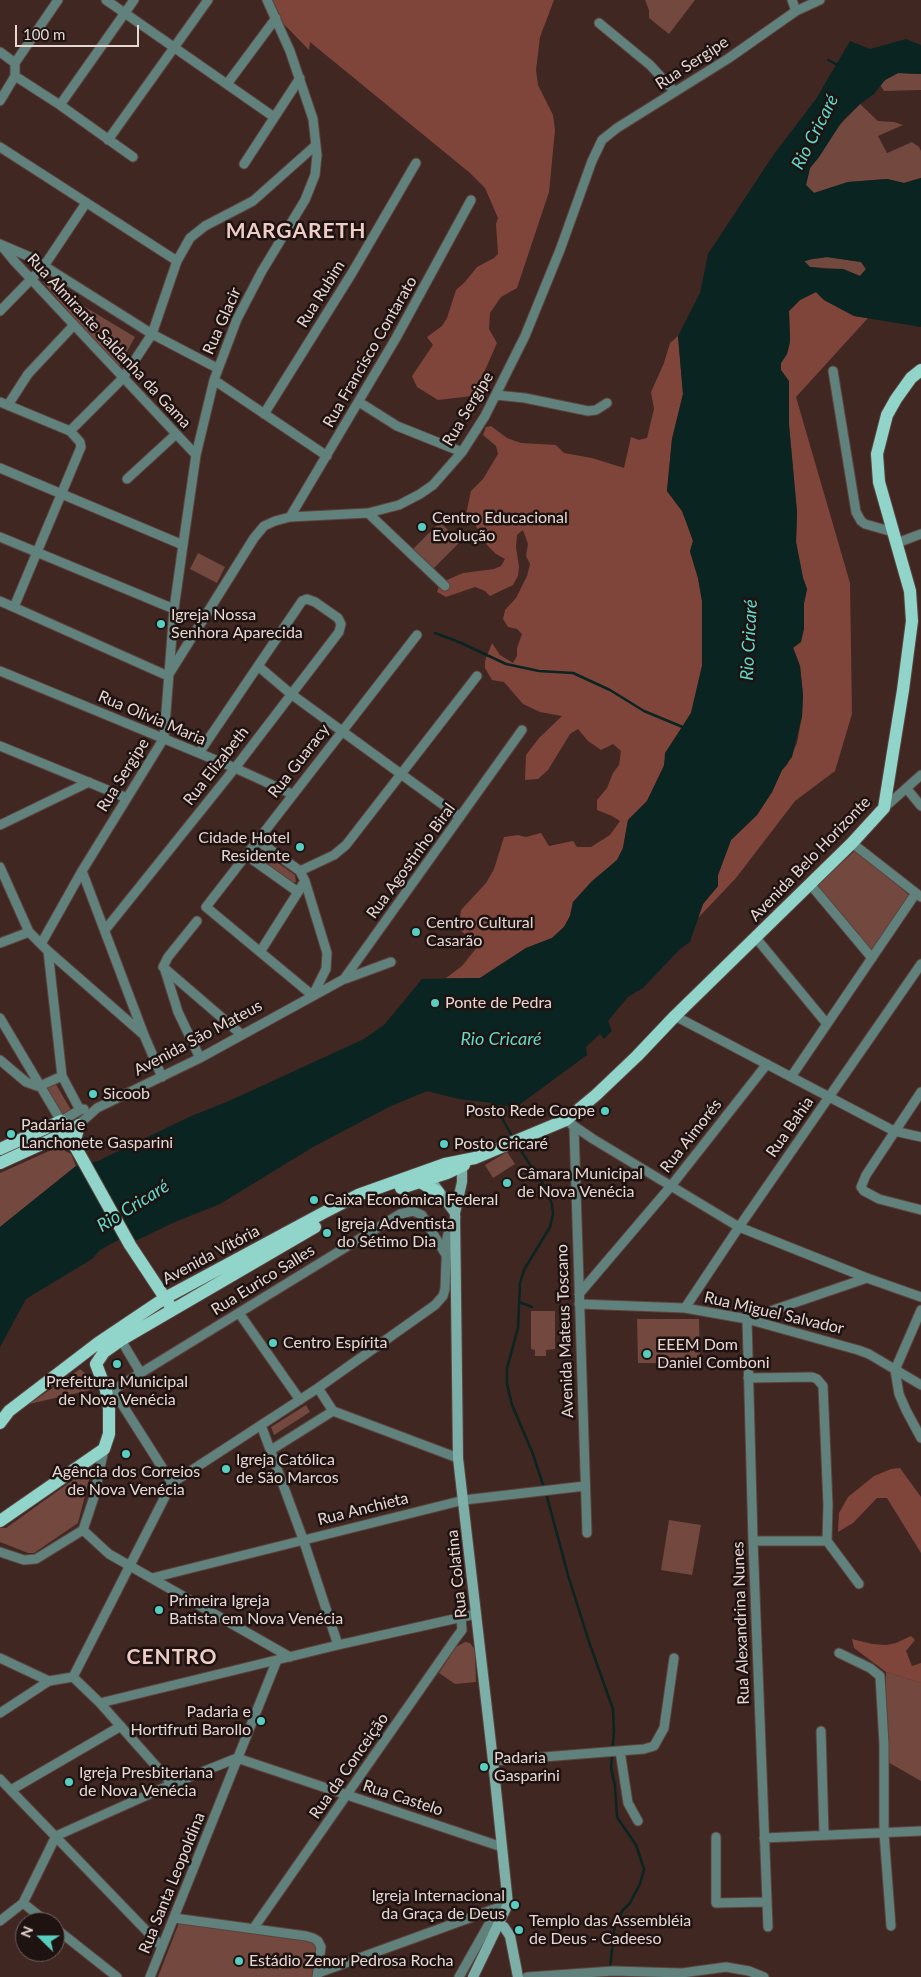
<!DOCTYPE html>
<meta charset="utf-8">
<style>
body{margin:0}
#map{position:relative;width:921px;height:1977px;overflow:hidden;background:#402722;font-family:Lato,sans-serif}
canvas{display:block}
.north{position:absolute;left:15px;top:1912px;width:50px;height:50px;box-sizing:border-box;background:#1f1311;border:1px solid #6f615f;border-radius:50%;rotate:292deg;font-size:14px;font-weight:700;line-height:20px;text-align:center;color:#e7d7d3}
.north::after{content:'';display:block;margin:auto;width:18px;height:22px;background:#58cec1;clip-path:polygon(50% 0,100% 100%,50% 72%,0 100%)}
.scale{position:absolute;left:15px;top:25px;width:124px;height:22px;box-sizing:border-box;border:2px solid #e7d7d3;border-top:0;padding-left:6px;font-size:15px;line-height:18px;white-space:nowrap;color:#e7d7d3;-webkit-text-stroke:4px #1f1311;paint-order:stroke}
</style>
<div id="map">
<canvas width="921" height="1977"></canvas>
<div class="north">N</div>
<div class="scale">100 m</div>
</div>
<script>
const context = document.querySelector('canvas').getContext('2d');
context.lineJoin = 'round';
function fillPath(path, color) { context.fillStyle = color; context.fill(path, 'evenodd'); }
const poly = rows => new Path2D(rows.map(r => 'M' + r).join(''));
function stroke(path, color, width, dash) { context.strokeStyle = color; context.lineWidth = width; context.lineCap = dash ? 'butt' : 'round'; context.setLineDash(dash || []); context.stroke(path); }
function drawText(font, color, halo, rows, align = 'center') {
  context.font = font + ' Lato,sans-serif'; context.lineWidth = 5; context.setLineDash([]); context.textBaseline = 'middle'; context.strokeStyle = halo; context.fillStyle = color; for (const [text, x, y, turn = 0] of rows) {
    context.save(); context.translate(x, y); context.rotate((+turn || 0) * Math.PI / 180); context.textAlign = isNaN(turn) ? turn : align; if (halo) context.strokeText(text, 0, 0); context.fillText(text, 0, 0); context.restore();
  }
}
fillPath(poly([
 [645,0,695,0,669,34,649,18,649,10],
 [898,73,921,74,921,90,884,91,880,85,885,80],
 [860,104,878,121,894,122,903,125,878,136,887,153,912,142,919,147,921,151,921,178,904,183,887,179,848,182,814,193,806,185,810,168,819,157,836,129],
 [804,250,827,257,861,262,866,269,860,276,843,269,810,267,796,252],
 [42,281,135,337,118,368],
 [440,522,460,542,433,569,413,549],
 [198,553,225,567,217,583,190,569],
 [258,849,295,875,296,882,290,883,253,855],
 [857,849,909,895,871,951,813,888],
 [54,1081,71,1110,63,1115,45,1085],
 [58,1147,71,1154,76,1166,0,1227,0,1173],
 [507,1152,515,1164,493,1178,485,1165],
 [531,1311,555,1311,555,1349,546,1350,546,1356,535,1356,535,1350,531,1349],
 [637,1319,699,1319,700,1363,638,1363],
 [80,1369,86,1374,95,1389,29,1404],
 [306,1405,310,1412,274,1435,271,1427],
 [93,1464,78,1523,34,1553,28,1553,0,1542,0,1528,6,1528,73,1480,74,1475],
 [669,1520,701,1525,692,1575,661,1570],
 [465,1642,470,1643,475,1650,476,1682,455,1684,439,1673,456,1647],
 [886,1672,921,1683,921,1781,886,1761],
 [179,1923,312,1942,316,1945,312,1977,158,1977]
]), '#72483f');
fillPath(poly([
 [264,0,554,0,540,37,536,70,538,85,553,115,555,130,549,192,517,288,501,297,490,313,489,329,497,343,486,368,472,396,438,400,417,387,412,376,433,345,427,337,442,326,447,318,456,290,465,282,477,267,494,258,498,254,496,224,498,218,485,188,470,173,310,42,309,50,269,9],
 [816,292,824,300,854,316,868,318,796,397,850,583,852,714,835,771,795,801,736,878,698,918,703,904,718,886,718,875,731,840,757,815,772,792,782,770,787,765,797,743,802,716,803,695,800,666,793,647,804,629,804,603,807,589,803,578,796,542,797,512,789,425,789,382,781,370,781,363,787,354,790,342,789,311,800,300],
 [678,336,683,394,672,439,667,491,682,511,688,524,693,541,690,552,698,578,702,601,702,666,691,713,666,753,664,765,647,801,628,820,623,848,617,860,573,902,570,916,564,927,552,938,526,948,480,978,446,978,462,966,478,946,459,929,461,910,486,883,494,869,504,837,518,835,526,837,541,833,549,846,573,841,577,847,591,847,610,835,620,821,612,816,597,810,597,800,607,788,613,773,619,765,621,751,613,744,601,750,588,741,578,729,570,734,548,770,538,779,525,780,526,755,539,738,562,716,540,712,523,704,504,682,492,680,485,668,485,661,492,643,500,655,513,663,517,656,517,648,522,634,517,629,508,627,503,619,505,610,516,598,527,576,530,564,526,556,528,544,523,530,517,535,516,547,519,567,518,576,513,585,490,596,485,591,475,587,446,597,437,592,440,583,463,573,494,569,501,566,505,559,496,554,487,545,478,529,466,514,471,491,483,479,498,454,496,446,483,435,486,427,491,426,507,438,521,443,556,445,564,453,592,458,624,468,631,437,639,440,647,438,654,409,651,392,664,363,670,343],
 [900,1468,921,1497,921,1553,887,1498,877,1498,853,1523,838,1532,839,1513,848,1497,874,1476,891,1469],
 [911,1636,915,1640,906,1651,912,1666,921,1663,921,1683,886,1672,854,1648,852,1639,872,1644,886,1645,896,1643]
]), '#7f453a');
fillPath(poly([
 [906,39,921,45,921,74,898,73,885,80,874,94,860,104,843,120,819,157,810,168,806,185,814,193,848,182,887,179,904,183,921,178,921,327,854,316,824,300,816,292,800,300,789,311,790,341,787,354,781,363,781,370,789,381,789,425,797,512,796,542,803,578,807,589,804,603,804,629,801,642,793,648,800,666,803,695,802,716,792,757,782,770,772,792,757,815,731,840,718,875,718,886,703,904,690,942,680,949,643,988,628,997,608,1021,612,1031,604,1039,600,1034,586,1047,587,1055,515,1108,492,1103,459,1099,427,1091,389,1107,313,1147,220,1204,175,1222,133,1242,118,1240,100,1250,92,1259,26,1299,0,1347,0,1227,76,1166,98,1161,189,1117,229,1101,364,1039,384,1025,422,979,480,978,526,948,552,938,564,927,570,916,573,902,582,892,592,881,617,860,623,848,628,820,647,801,664,766,665,753,691,713,702,666,702,601,698,578,690,551,693,541,682,511,667,491,672,439,683,394,678,336,700,293,708,254,774,154,816,99,850,41,870,49],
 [804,250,827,257,861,262,866,269,860,276,843,269,827,269,810,267,796,253]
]), '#0a2421');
stroke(poly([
 [828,60,838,65],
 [435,633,459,642,506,664,539,671,573,673,610,690,644,711,685,728],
 [497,1103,498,1111,513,1138],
 [517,1145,545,1187,552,1204,553,1214,550,1227,524,1270,520,1283,518,1328,507,1368,507,1384,512,1405,533,1454,544,1488],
 [519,1302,532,1307],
 [546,1493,568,1575,589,1642,613,1709,614,1731,611,1767,615,1786,617,1817,636,1845,644,1869,640,1884,630,1903,623,1910,615,1923,610,1968]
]), '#0a2421', 2.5);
stroke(poly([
 [781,261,809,252,831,249]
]), '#0a2421', 15);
const street = poly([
 [106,0,274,117],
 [792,0,796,11],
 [599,23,650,65,675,92],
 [0,52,15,63,15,76,0,101],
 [15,63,58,0],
 [15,76,60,105,133,157],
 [227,84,276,18],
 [60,105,134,0],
 [108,140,208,0],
 [0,147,177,261],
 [244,164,300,78],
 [0,244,15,262,196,455],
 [2,245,30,257,152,334,217,368],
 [0,311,44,266,86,203],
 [833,371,856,512,861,521,865,524,893,532],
 [214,380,327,456],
 [496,395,525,398,588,411,596,410,607,403],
 [0,402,70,431,80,442,81,447,14,607],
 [359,402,397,426,462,452],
 [8,405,28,374,74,325],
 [264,414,352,273,416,163],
 [70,431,123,378,152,334,177,261,190,238,205,226,253,201,316,145],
 [0,468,183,545],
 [127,479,175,435],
 [368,513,445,586],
 [290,517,396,338,471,200],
 [0,537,174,609],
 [897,543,921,534],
 [0,601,168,676],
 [258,666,291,694,460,817],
 [0,671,235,768,292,794],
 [169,674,254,538,264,526,275,521,290,517,368,513,399,505,420,494,433,485,462,452,485,416,525,336,560,250,592,161,602,140,617,128,729,58,796,11,820,0],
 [0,746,127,798],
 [907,789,921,806],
 [884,808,921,775],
 [0,825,89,782],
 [257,840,300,871,305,881,327,953,326,969,313,995],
 [852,843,921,897],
 [246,855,298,892],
 [0,867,29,932,48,951,144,1035],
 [82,871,144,1035,162,1077],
 [300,871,334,855,346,845,477,676],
 [810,884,872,958],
 [105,930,235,768,339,632,341,624,338,618,315,602,307,599,302,601,199,753],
 [756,938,827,1024],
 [0,943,29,932],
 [41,944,82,871,164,738,174,609,183,545,196,455,214,380,237,319,262,271,305,200,315,175,317,155,313,119,290,51,267,0],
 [48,951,62,1076,80,1110],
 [260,952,305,881],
 [163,967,242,1035],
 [163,967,168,957,197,921],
 [164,967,178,1012,200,1058],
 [345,979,391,962],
 [312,995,206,907,417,635],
 [675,1016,894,1131,921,1137],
 [0,1018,61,1121,80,1110,84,1109],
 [0,1060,26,1082,37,1086,40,1086],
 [791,1077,916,893],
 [40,1086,62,1076],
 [921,1092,866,1175,861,1187,864,1191,879,1199,921,1210],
 [571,1124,593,1139,739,1227,867,1278,921,1297],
 [574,1127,587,1533],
 [75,1128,97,1108,200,1058,344,979,522,730],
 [579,1294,671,1186,767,1064],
 [579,1304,685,1308,747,1319,858,1350,869,1354,921,1385],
 [685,1308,739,1227,921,964],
 [921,1310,895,1370,899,1394,906,1410,921,1438],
 [239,1313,300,1400],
 [121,1340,140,1372],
 [748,1378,812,1377,817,1379,823,1386,828,1505,827,1541],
 [318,1388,333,1411,458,1458],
 [106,1390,113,1390,400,1214,413,1211,422,1215,446,1255],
 [113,1390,172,1483],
 [261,1425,303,1539,338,1645],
 [271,1450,333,1411],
 [83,1530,109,1554,290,1657],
 [753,1541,827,1541,859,1584],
 [0,1552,24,1560,36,1559,83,1530,94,1497,104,1449],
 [152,1578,464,1500,585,1486],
 [839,1653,870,1668,880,1676,884,1744,884,1833,891,1926],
 [0,1658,49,1681],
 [73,1677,172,1483,318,1388,435,1305,443,1296,445,1289,447,1238,450,1226,456,1217],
 [73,1677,100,1703,172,1784],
 [100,1703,338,1645,476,1614],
 [0,1713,49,1681,73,1677],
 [821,1731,824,1834],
 [620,1751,628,1803,638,1821],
 [493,1761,644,1749,654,1746,664,1728,674,1658],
 [0,1779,162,1947],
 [11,1790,121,1726],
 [716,1837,716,1903,767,1902],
 [764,1838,921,1831],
 [23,1903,47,1922],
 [174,1918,306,1936,313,1938,318,1941,321,1947,317,1977],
 [0,1921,23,1903,56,1836,172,1784,237,1758,502,1847],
 [768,1927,753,1541,747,1319,867,1278],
 [55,1928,117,1977],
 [253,1929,456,1638,462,1630,461,1617],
 [318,1973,508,1904],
 [150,1977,277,1660],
 [459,1977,498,1908],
 [527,1977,613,1971,682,1973,726,1967,749,1971,764,1977]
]);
const secondary = poly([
 [462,1160,462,1182,455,1213,458,1458,493,1761,508,1904,473,1977],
 [435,1186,455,1213],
 [498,1924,504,1927,510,1936,518,1977]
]);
const primary = poly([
 [74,1144,79,1125],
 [0,1149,61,1121,130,1245,169,1304],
 [0,1163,68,1132],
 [420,1182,438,1192],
 [401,1188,447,1173,464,1165],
 [96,1364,104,1352,121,1340,315,1227],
 [0,1423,9,1411,98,1343,165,1298,323,1213,358,1195,445,1164,475,1158,566,1120,596,1095,637,1056,675,1016,852,843,884,808,903,690,912,621,910,591,879,482,877,454,887,415,896,399,911,378,921,370],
 [0,1521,104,1449,109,1434,109,1409,106,1390,96,1364]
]);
stroke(street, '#5b433e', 11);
stroke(secondary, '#5b433e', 12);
stroke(primary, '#5b433e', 14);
stroke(street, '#61817c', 9);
stroke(secondary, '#7cafa8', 10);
stroke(primary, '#90d4ca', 12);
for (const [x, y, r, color] of [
 [422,527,5,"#58cec1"],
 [161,624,5,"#58cec1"],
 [300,847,5,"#58cec1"],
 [416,932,5,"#58cec1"],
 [435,1003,5,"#58cec1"],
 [93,1094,5,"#58cec1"],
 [605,1111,5,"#58cec1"],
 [11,1134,5,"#58cec1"],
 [444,1144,5,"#58cec1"],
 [507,1183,5,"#58cec1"],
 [314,1200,5,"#58cec1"],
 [327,1233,5,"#58cec1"],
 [273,1343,5,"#58cec1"],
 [647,1354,5,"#58cec1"],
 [117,1364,5,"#58cec1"],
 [126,1454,5,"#58cec1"],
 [226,1469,5,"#58cec1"],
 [159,1610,5,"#58cec1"],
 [261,1721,5,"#58cec1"],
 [484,1767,5,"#58cec1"],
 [69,1782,5,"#58cec1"],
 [515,1905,5,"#58cec1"],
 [519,1930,5,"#58cec1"],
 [239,1961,5,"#58cec1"]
]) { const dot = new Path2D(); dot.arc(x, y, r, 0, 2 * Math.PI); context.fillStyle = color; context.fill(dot); stroke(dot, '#1f1311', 2); }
drawText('16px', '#e7d7d3', '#1f1311', [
 ["Rua Sergipe",692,63,-33],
 ["Rua Rubim",321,294,-58],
 ["Rua Glacir",222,321,-66],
 ["Rua Almirante Saldanha da Gama",109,341,47],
 ["Rua Francisco Contarato",370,352,-60],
 ["Rua Sergipe",468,409,-59],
 ["Rua Olivia Maria",152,718,23],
 ["Rua Guaracy",299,761,-52],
 ["Rua Elizabeth",216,766,-52],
 ["Rua Sergipe",123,775,-58],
 ["Avenida Belo Horizonte",810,859,-46],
 ["Rua Agostinho Biral",411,861,-54],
 ["Avenida São Mateus",198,1038,-28],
 ["Rua Bahia",790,1127,-55],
 ["Rua Aimorés",691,1136,-52],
 ["Avenida Vitória",211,1255,-28],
 ["Rua Eurico Salles",263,1280,-32],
 ["Rua Miguel Salvador",774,1313,13],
 ["Avenida Mateus Toscano",565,1331,-92],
 ["Rua Anchieta",363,1509,-14],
 ["Rua Colatina",457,1574,-96],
 ["Rua Alexandrina Nunes",741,1623,-92],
 ["Rua da Conceição",349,1766,-55],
 ["Rua Castelo",403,1798,18],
 ["Rua Santa Leopoldina",172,1883,-68]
]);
drawText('16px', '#e7d7d3', '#1f1311', [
 ["Centro Educacional",432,518],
 ["Evolução",432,536],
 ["Igreja Nossa",171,615],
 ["Senhora Aparecida",171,633],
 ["Cidade Hotel",290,838,"right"],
 ["Residente",290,856,"right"],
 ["Centro Cultural",426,923],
 ["Casarão",426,941],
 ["Ponte de Pedra",445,1003],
 ["Sicoob",103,1094],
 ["Posto Rede Coope",595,1111,"right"],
 ["Padaria e",21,1125],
 ["Lanchonete Gasparini",21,1143],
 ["Posto Cricaré",454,1144],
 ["Câmara Municipal",517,1174],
 ["de Nova Venécia",517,1192],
 ["Caixa Econômica Federal",324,1200],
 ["Igreja Adventista",337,1224],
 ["do Sétimo Dia",337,1242],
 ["Centro Espírita",283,1343],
 ["EEEM Dom",657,1345],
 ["Daniel Comboni",657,1363],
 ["Prefeitura Municipal",117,1382,"center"],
 ["de Nova Venécia",117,1400,"center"],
 ["Igreja Católica",236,1460],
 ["de São Marcos",236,1478],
 ["Agência dos Correios",126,1472,"center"],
 ["de Nova Venécia",126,1490,"center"],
 ["Primeira Igreja",169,1601],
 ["Batista em Nova Venécia",169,1619],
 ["Padaria e",251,1712,"right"],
 ["Hortifruti Barollo",251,1730,"right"],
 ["Padaria",494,1758],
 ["Gasparini",494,1776],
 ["Igreja Presbiteriana",79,1773],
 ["de Nova Venécia",79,1791],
 ["Igreja Internacional",505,1896,"right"],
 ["da Graça de Deus",505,1914,"right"],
 ["Templo das Assembléia",529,1921],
 ["de Deus - Cadeeso",529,1939],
 ["Estádio Zenor Pedrosa Rocha",249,1961]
], 'left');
drawText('italic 18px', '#5ed9cb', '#1f1311', [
 ["Rio Cricaré",815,132,-63],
 ["Rio Cricaré",749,640,-87],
 ["Rio Cricaré",501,1039],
 ["Rio Cricaré",133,1206,-32]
]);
context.letterSpacing = '1px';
drawText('bold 21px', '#eecdc6', '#1f1311', [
 ["MARGARETH",296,231],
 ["CENTRO",172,1657]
]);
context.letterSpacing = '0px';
</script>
